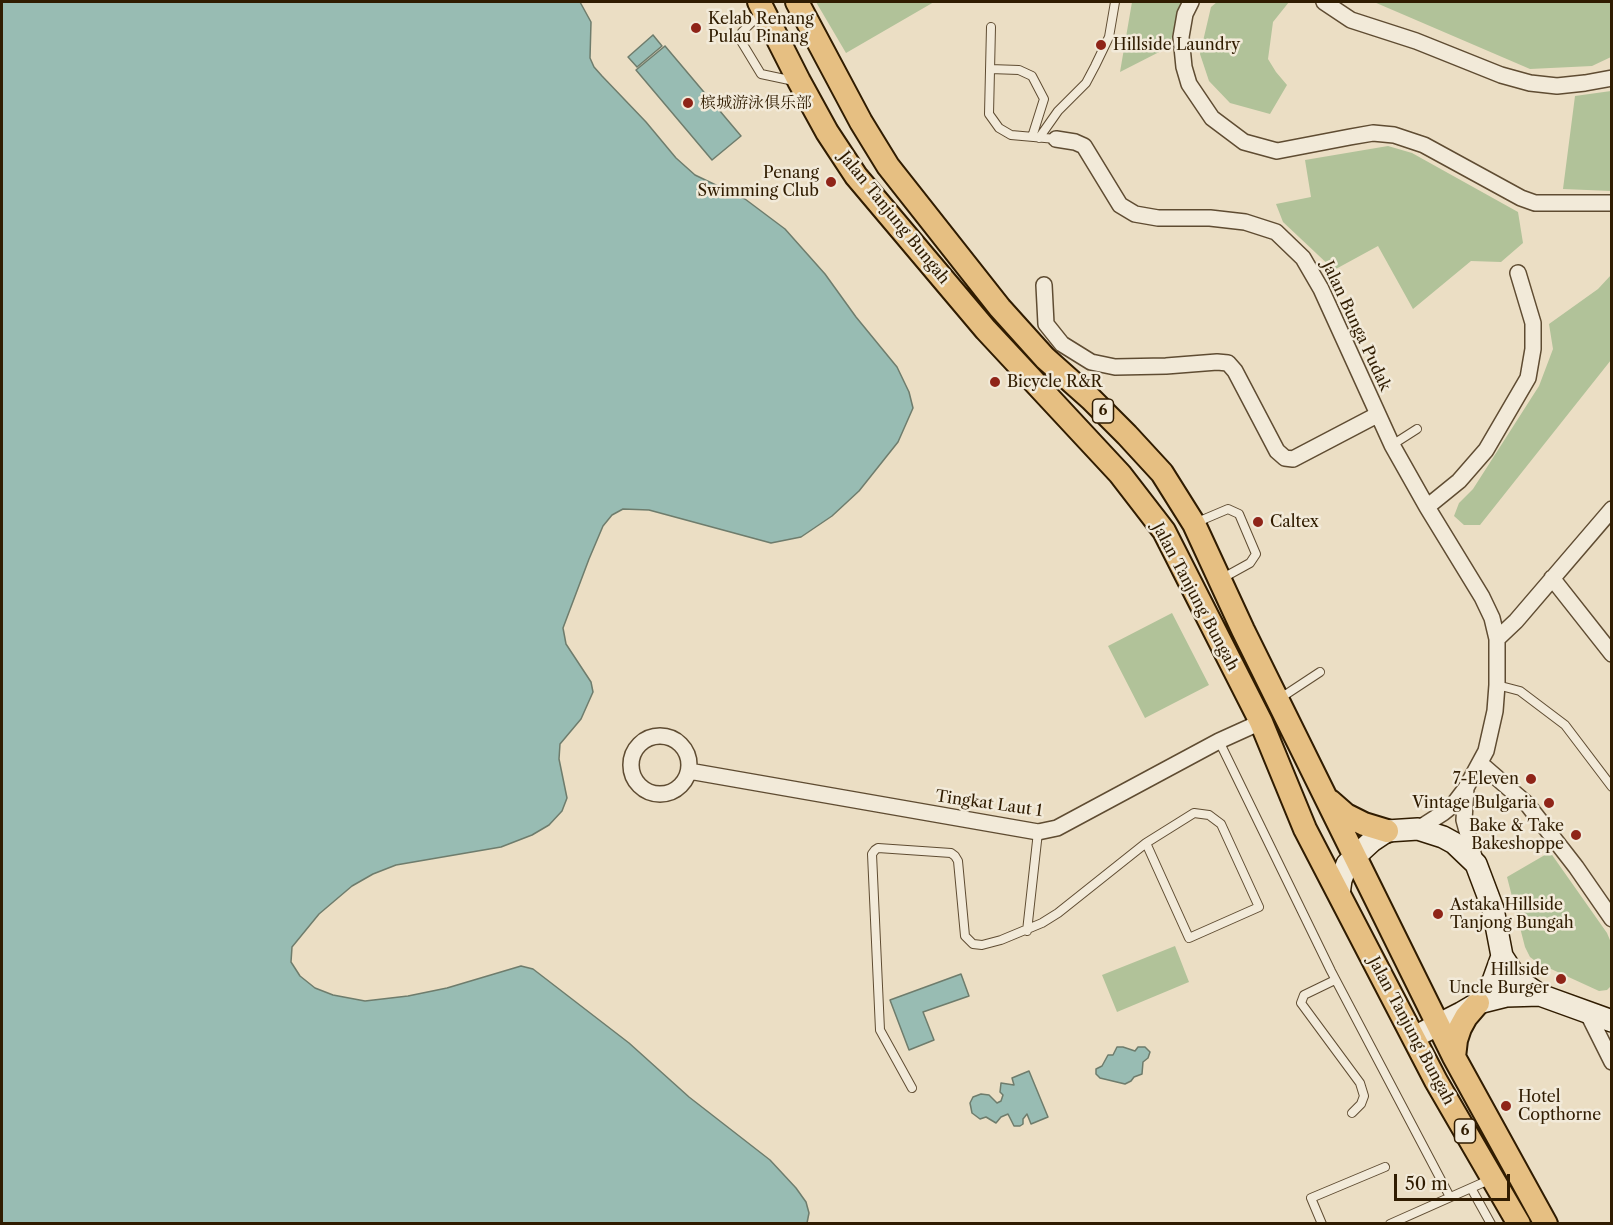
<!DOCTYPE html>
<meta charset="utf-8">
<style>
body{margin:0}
#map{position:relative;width:1613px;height:1225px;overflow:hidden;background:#ebdec4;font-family:"Libre Caslon Text",serif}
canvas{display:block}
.frame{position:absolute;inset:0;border:3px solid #301c01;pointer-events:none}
.scale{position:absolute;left:1394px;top:1174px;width:116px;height:27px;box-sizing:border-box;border:3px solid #301c01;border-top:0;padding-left:8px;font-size:18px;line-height:21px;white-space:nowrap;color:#301c01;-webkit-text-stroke:4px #f2ead9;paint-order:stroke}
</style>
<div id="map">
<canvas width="1613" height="1225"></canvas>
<div class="frame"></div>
<div class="scale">50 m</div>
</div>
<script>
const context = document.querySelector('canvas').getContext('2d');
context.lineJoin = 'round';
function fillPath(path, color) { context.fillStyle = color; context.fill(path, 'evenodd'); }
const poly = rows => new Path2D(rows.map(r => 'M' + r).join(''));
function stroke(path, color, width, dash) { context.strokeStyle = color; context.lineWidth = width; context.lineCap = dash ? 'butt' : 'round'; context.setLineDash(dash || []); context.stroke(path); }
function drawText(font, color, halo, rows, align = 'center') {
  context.font = font + ' "Libre Caslon Text","Noto Serif SC",serif'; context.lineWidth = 5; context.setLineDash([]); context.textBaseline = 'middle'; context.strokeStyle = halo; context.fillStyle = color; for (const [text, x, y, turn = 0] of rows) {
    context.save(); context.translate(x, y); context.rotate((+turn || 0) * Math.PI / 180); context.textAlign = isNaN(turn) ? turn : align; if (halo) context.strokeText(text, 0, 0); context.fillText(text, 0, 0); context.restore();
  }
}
fillPath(poly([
 [816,2,934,2,846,53],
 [1132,2,1182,2,1169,47,1120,72],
 [1217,2,1289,2,1273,22,1268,59,1276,72,1287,85,1270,114,1230,103,1209,81,1200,54,1211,7],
 [1374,2,1611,2,1611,57,1592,66,1530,69],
 [1611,91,1611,191,1563,189,1575,96],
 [1388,146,1412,153,1518,212,1523,243,1501,262,1471,261,1413,309,1378,246,1334,270,1283,222,1276,204,1311,197,1305,160],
 [1611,275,1611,360,1480,525,1464,525,1454,516,1459,503,1473,489,1539,386,1553,349,1549,324,1598,289],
 [1172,613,1209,685,1145,718,1108,646],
 [1550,852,1607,933,1612,945,1611,986,1607,990,1599,991,1538,963,1530,957,1525,947,1507,877],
 [1175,946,1189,982,1117,1012,1102,975]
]), '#b1c299');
const water = poly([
 [2,2,580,2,591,22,590,58,594,67,602,76,646,122,676,158,695,175,745,199,785,229,825,274,856,317,897,367,909,392,913,408,898,442,859,491,832,516,801,537,771,543,649,510,623,509,612,515,603,526,589,559,563,628,566,644,591,682,593,692,581,719,560,744,559,759,567,798,562,811,549,825,532,835,501,847,396,865,373,874,352,886,319,914,292,947,291,962,300,976,315,988,333,995,365,1001,408,996,447,988,521,966,533,969,629,1043,689,1097,770,1160,796,1188,806,1202,809,1213,807,1223,2,1223,2,2],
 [653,35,662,46,637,67,628,57,653,35],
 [665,46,741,136,712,160,636,70,665,46],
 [961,974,969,996,923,1012,934,1040,909,1050,890,1000,961,974],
 [1117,1047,1123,1047,1135,1051,1138,1047,1145,1047,1150,1052,1148,1058,1143,1062,1142,1074,1134,1077,1131,1081,1125,1084,1100,1078,1096,1074,1096,1069,1102,1066,1108,1055,1113,1055,1117,1047],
 [1029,1071,1048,1117,1031,1124,1027,1114,1023,1119,1023,1124,1020,1126,1014,1126,1008,1114,1001,1117,996,1123,986,1117,980,1119,972,1113,970,1103,973,1097,981,1094,989,1095,997,1103,1001,1101,1003,1095,1000,1092,1001,1083,1014,1085,1012,1078,1029,1071]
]);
fillPath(water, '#98bcb3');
stroke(water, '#6e7c6c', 1.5);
const lane = poly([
 [762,12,742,32,741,41,761,74,794,81],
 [991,27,989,114,999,128,1011,135,1056,139],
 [990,69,1019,70,1032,76,1044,99,1032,137],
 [1039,138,1058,111,1086,83,1095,66,1109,37,1115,2],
 [1392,445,1417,429],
 [1195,523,1228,509,1239,514,1256,554,1250,563,1221,579],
 [1497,685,1520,691,1565,725,1612,787],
 [1279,699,1320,672],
 [1219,741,1331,971,1450,1197],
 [1027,931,1038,832],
 [1335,980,1304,995,1301,1003,1360,1083,1364,1096,1361,1104,1352,1113],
 [912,1088,880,1030,872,854,875,850,878,848,951,853,955,856,958,861,965,936,973,944,982,945,1001,940,1042,923,1058,913,1146,843,1194,813,1209,815,1221,824,1259,907,1189,938,1146,843],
 [1471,1188,1491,1224],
 [1322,1224,1311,1198,1385,1167],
 [1390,1224,1489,1180]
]);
const street = poly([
 [1191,2,1185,14,1181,37,1184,67,1189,84,1212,118,1244,142,1277,151,1350,137,1373,133,1394,135,1424,145,1521,198,1535,203,1612,203],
 [1324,2,1351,20,1416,41,1501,75,1530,83,1557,86,1585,83,1612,78],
 [1056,139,1075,142,1084,146,1120,205,1135,214,1158,218,1210,218,1245,222,1276,232,1303,258,1321,289,1392,445,1427,507,1482,597,1492,618,1497,639,1497,685,1495,711,1486,751,1466,788,1453,805,1443,813,1418,829],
 [1044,285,1046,324,1062,344,1091,362,1115,367,1166,366,1217,362,1228,363,1235,371,1277,451,1285,458,1293,459,1377,415],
 [1427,507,1459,481,1486,450,1528,378,1533,349,1533,323,1518,273],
 [1552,578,1612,654],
 [1497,639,1516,621,1612,509],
 '631 765a29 29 0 1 1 58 0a29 29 0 1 1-58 0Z',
 [1481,764,1527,804,1576,867,1612,919],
 [689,771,1038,832,1057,828,1219,741,1261,722],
 [1466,788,1464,820,1476,864],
 [1586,1010,1612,1062]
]);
const secondary = poly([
 [1339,894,1341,880,1347,864,1372,841,1387,831,1418,829,1443,837,1454,843,1476,864,1493,909,1502,956,1517,979,1540,995,1612,1021],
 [1478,1003,1493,981,1502,956],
 [1414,1037,1461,1013,1478,1003,1506,996,1540,995]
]);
const primary = poly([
 [759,2,799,81,827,132,856,176,986,330,1120,474,1164,531,1261,722,1305,829,1436,1081,1519,1224],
 [797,2,861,122,888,166,1000,308,1045,358,1091,399,1127,435,1162,473,1194,524,1243,630,1454,1057,1546,1224],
 [1330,801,1346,815,1364,824,1387,831],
 [1454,1057,1456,1040,1460,1028,1466,1017,1478,1003]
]);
stroke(lane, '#5f4c32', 10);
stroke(street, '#5f4c32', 18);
stroke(secondary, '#301c01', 24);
stroke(primary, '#301c01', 26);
stroke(lane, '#f2ead9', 8);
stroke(street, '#f2ead9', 15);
stroke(secondary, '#f2ead9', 21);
stroke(primary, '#e6bf82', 22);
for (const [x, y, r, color] of [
 [696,28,6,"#8f2418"],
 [1101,45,6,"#8f2418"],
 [688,103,6,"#8f2418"],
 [831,182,6,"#8f2418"],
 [995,382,6,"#8f2418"],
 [1258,522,6,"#8f2418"],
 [1531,779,6,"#8f2418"],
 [1549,803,6,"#8f2418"],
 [1576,835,6,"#8f2418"],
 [1438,914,6,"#8f2418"],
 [1561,979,6,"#8f2418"],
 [1506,1106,6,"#8f2418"]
]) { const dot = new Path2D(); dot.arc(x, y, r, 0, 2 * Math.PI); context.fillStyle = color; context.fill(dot); stroke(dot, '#f2ead9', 2); }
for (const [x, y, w] of [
 [1103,411,21],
 [1465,1131,21]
]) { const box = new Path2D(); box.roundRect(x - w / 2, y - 12, w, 24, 4.5); context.fillStyle = '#f2ead9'; context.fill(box); stroke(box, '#301c01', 1.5); }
drawText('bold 15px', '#301c01', null, [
 ["6",1103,411],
 ["6",1465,1131]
]);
drawText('16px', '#301c01', '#f2ead9', [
 ["Kelab Renang",708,19],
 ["Pulau Pinang",708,37],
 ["Hillside Laundry",1113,45],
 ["槟城游泳俱乐部",700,103],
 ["Penang",819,173,"right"],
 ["Swimming Club",819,191,"right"],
 ["Bicycle R&R",1007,382],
 ["Caltex",1270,522],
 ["7-Eleven",1519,779,"right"],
 ["Vintage Bulgaria",1537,803,"right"],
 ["Bake & Take",1564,826,"right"],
 ["Bakeshoppe",1564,844,"right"],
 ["Astaka Hillside",1450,905],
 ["Tanjong Bungah",1450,923],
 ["Hillside",1549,970,"right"],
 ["Uncle Burger",1549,988,"right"],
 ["Hotel",1518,1097],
 ["Copthorne",1518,1115]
], 'left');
drawText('16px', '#301c01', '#f2ead9', [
 ["Jalan Tanjung Bungah",894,218,51],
 ["Jalan Bunga Pudak",1356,326,65],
 ["Jalan Tanjung Bungah",1195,597,62],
 ["Tingkat Laut 1",989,804,8],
 ["Jalan Tanjung Bungah",1411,1031,62]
]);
</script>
